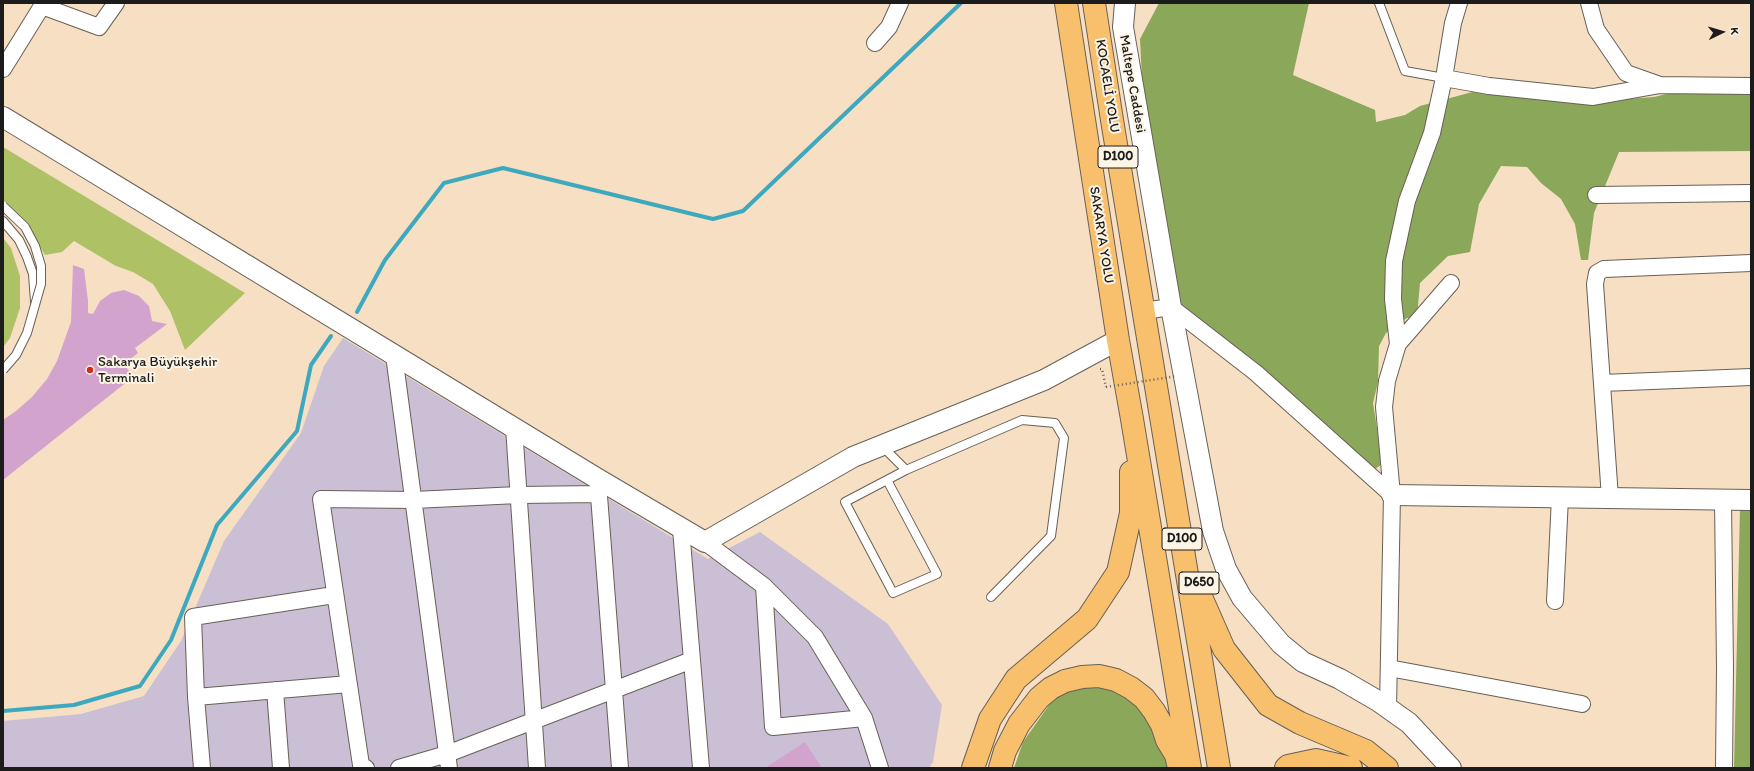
<!DOCTYPE html>
<meta charset="utf-8">
<style>
body{margin:0}
#map{position:relative;width:1754px;height:771px;overflow:hidden;background:#f6dfc3;font-family:Itim,sans-serif}
canvas{display:block}
.frame{position:absolute;inset:0;border:4px solid #1c1c1c;pointer-events:none}
.north{position:absolute;left:1702px;top:12px;width:40px;height:40px;-webkit-text-stroke:3px #fcf5e5;paint-order:stroke;rotate:85deg;font-size:11px;font-weight:700;line-height:16px;text-align:center;color:#1c1c1c}
.north::after{content:'';display:block;margin:auto;width:14px;height:18px;background:#1c1c1c;clip-path:polygon(50% 0,100% 100%,50% 72%,0 100%)}
</style>
<div id="map">
<canvas width="1754" height="771"></canvas>
<div class="frame"></div>
<div class="north">K</div>
</div>
<script>
const context = document.querySelector('canvas').getContext('2d');
context.lineJoin = 'round';
function fillPath(path, color) { context.fillStyle = color; context.fill(path, 'evenodd'); }
const poly = rows => new Path2D(rows.map(r => 'M' + r).join(''));
function stroke(path, color, width, dash) { context.strokeStyle = color; context.lineWidth = width; context.lineCap = dash ? 'butt' : 'round'; context.setLineDash(dash || []); context.stroke(path); }
function drawText(font, color, halo, rows, align = 'center') {
  context.font = font + ' Itim,sans-serif'; context.lineWidth = 4; context.setLineDash([]); context.textBaseline = 'middle'; context.strokeStyle = halo; context.fillStyle = color; for (const [text, x, y, turn = 0] of rows) {
    context.save(); context.translate(x, y); context.rotate((+turn || 0) * Math.PI / 180); context.textAlign = isNaN(turn) ? turn : align; if (halo) context.strokeText(text, 0, 0); context.fillText(text, 0, 0); context.restore();
  }
}
fillPath(poly([
 [343,338,708,559,760,532,888,624,942,705,933,762,929,768,3,768,3,721,81,714,144,696,181,641,224,541,301,433,324,366]
]), '#cbbfd5');
fillPath(poly([
 [3,147,245,293,185,350,170,311,153,284,133,272,116,266,74,241,62,252,45,255,24,220,3,200],
 [3,238,11,248,20,276,20,308,10,338,3,347]
]), '#aec165');
fillPath(poly([
 [1159,3,1309,3,1293,75,1375,110,1376,122,1405,115,1420,106,1480,90,1612,100,1654,97,1683,90,1751,94,1751,151,1619,152,1594,213,1588,260,1581,260,1575,224,1561,199,1541,183,1527,167,1501,166,1479,204,1470,252,1448,256,1420,283,1417,317,1407,318,1386,333,1379,346,1378,382,1373,403,1379,441,1385,446,1387,461,1375,469,1363,461,1178,301,1170,242,1143,100,1140,39],
 [1740,508,1751,509,1751,768,1734,768],
 [1091,683,1126,695,1150,722,1172,768,1014,768,1023,742,1054,698]
]), '#8aa75a');
stroke(poly([
 [357,312,385,260,444,183,503,168,713,219,743,211,961,3],
 [3,711,74,705,140,686,171,640,217,525,297,431,311,365,331,336]
]), '#3ea9be', 4);
fillPath(poly([
 [73,265,84,269,88,301,88,313,93,314,100,301,111,293,124,290,139,296,149,306,152,321,167,324,135,348,138,353,124,364,133,377,3,480,3,420,16,411,32,397,47,379,57,361,71,322],
 [805,742,822,768,765,768]
]), '#d2a3cc');
const service = poly([
 [1379,3,1405,71,1444,78],
 [3,221,19,240,27,257,33,274,35,302],
 [882,446,906,470,1022,420,1055,423,1064,438,1051,536,991,597],
 [887,480,937,574,893,593,845,502,906,470]
]);
const minor = poly([
 [1589,3,1596,29,1626,73,1660,85],
 [875,43,889,27,900,3],
 [3,69,42,6,99,27,116,3],
 [1444,78,1489,86,1593,97,1660,85,1751,86],
 [1596,195,1751,193],
 [1144,311,1171,307,1256,373,1392,495],
 [1398,344,1393,299,1394,261,1407,201,1432,133,1444,78,1453,23,1459,3],
 [394,355,449,768],
 [1602,383,1751,377],
 [514,427,537,768],
 [598,483,620,768],
 [1610,498,1595,284,1597,273,1604,269,1751,263],
 [1723,500,1725,668,1724,768],
 [681,529,701,768],
 [705,542,764,586,815,637,864,718,880,768],
 [764,586,773,727,864,718],
 [1555,601,1560,497],
 [1389,668,1582,704],
 [275,690,281,768],
 [196,697,349,684],
 [1388,708,1392,495,1384,407,1387,381,1398,344,1451,283],
 [202,768,196,697,193,617,334,595],
 [366,768,361,765,321,499,414,500,518,495,599,494],
 [399,768,447,754,692,660]
]);
const tertiary = poly([
 [1125,3,1123,27,1171,307,1213,531,1226,569,1242,598,1281,644,1303,662,1340,679,1378,701,1409,723,1451,768],
 [3,117,598,479,705,542,853,457,1044,380,1118,340],
 [1392,495,1751,500]
]);
const trunk = poly([
 [1066,3,1118,340,1132,419,1190,768],
 [1094,3,1112,120,1219,768],
 [1200,590,1202,599,1224,649,1268,705,1300,723,1366,751,1387,768],
 [973,768,990,719,1016,679,1087,619,1118,572,1131,513,1131,472],
 [1000,768,1005,751,1019,724,1039,698,1051,688,1065,681,1082,677,1099,676,1116,680,1131,688,1144,698,1154,711,1162,725,1167,740,1176,755,1179,768],
 [1286,768,1288,766,1316,760,1351,768]
]);
stroke(service, '#686056', 10);
stroke(minor, '#686056', 18);
stroke(tertiary, '#686056', 22);
stroke(trunk, '#686056', 24);
stroke(poly([
 [1100,369,1102,369,1106,387]
]), '#686056', 2.5, [1, 3]);
stroke(service, '#fff', 8);
stroke(minor, '#fff', 16);
stroke(tertiary, '#fff', 20);
stroke(trunk, '#f8bf6c', 22);
const serviceBridge = poly([
 [3,206,25,227,35,246,41,266,41,284,27,333,16,355,3,370]
]);
stroke(serviceBridge, '#686056', 10, []);
stroke(poly([
 [1106,387,1177,376]
]), '#686056', 2.5, [1, 3]);
stroke(serviceBridge, '#fff', 8);
for (const [x, y, r, color] of [
 [90,370,4,"#c8321e"]
]) { const dot = new Path2D(); dot.arc(x, y, r, 0, 2 * Math.PI); context.fillStyle = color; context.fill(dot); stroke(dot, '#fcf5e5', 1.5); }
for (const [x, y, w] of [
 [1118,157,40],
 [1182,539,40],
 [1199,583,40]
]) { const box = new Path2D(); box.roundRect(x - w / 2, y - 11, w, 22, 3); context.fillStyle = '#fcf5e5'; context.fill(box); stroke(box, '#1c1c1c', 1); }
drawText('bold 13px', '#1c1c1c', null, [
 ["D100",1118,157],
 ["D100",1182,539],
 ["D650",1199,583]
]);
drawText('14px', '#1c1c1c', '#fcf5e5', [
 ["Maltepe Caddesi",1132,84,80],
 ["KOCAELİ YOLU",1107,86,81],
 ["SAKARYA YOLU",1101,235,81]
]);
drawText('14px', '#1c1c1c', '#fcf5e5', [
 ["Sakarya Büyükşehir",98,362],
 ["Terminali",98,378]
], 'left');
</script>
